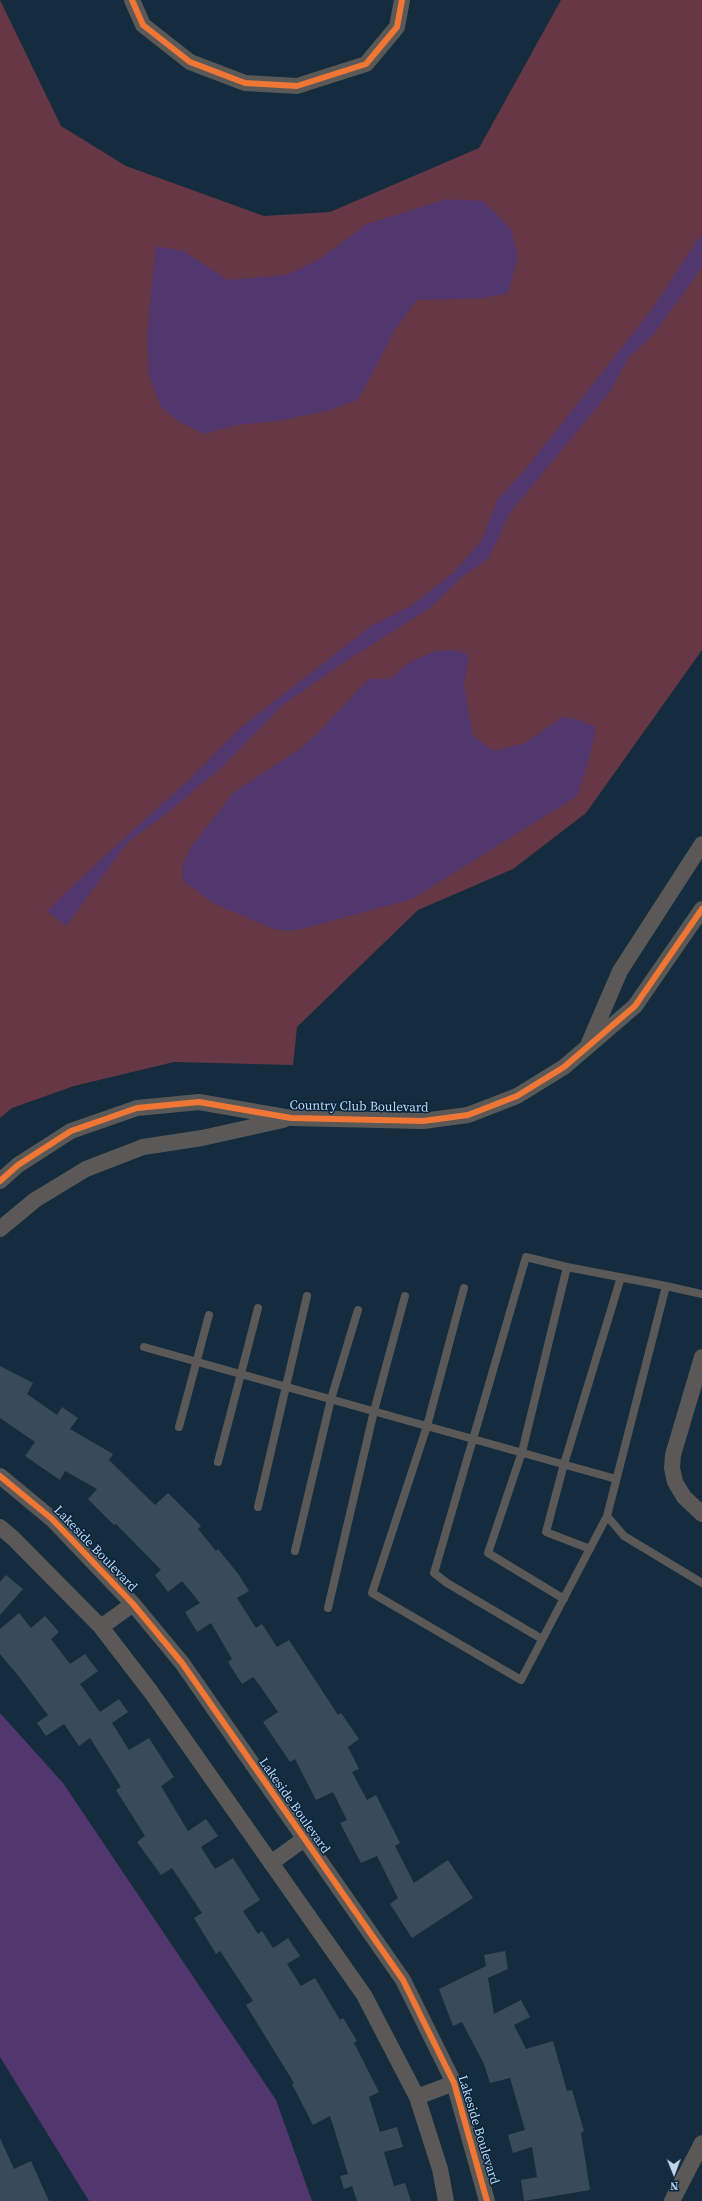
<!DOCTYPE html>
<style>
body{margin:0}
#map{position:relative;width:702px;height:2201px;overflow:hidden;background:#152c3e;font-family:"Source Serif 4",serif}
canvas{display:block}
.north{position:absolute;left:654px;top:2153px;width:40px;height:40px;-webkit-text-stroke:3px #06243e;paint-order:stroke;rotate:179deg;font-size:11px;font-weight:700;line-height:16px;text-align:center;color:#c0d5ea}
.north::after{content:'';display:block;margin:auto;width:14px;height:18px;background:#c0d5ea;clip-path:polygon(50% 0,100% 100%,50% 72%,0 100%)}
</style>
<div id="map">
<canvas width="702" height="2201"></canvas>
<div class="north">N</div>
</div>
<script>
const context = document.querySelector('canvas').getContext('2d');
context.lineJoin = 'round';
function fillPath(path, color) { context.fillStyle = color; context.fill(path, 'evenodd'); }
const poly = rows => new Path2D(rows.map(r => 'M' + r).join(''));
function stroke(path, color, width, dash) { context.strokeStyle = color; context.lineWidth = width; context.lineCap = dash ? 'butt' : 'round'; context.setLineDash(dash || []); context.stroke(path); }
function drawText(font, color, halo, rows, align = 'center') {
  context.font = font + ' "Source Serif 4",serif'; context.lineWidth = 3; context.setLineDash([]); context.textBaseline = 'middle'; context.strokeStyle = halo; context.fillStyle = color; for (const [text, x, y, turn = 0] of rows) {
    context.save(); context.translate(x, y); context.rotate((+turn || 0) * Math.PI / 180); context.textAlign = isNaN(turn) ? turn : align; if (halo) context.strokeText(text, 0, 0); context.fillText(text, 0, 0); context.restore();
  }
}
fillPath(poly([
 [0,0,61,126,126,166,264,216,330,212,479,148,561,0,702,0,702,650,586,813,513,869,418,910,297,1027,293,1065,174,1062,74,1086,12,1108,0,1118]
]), '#663744');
fillPath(poly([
 [447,199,483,201,511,229,518,257,508,293,485,298,417,300,396,328,358,400,330,410,278,421,236,425,204,434,178,421,161,407,149,376,147,336,156,246,184,251,228,280,286,275,320,259,367,224],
 [702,233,702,265,696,276,652,336,629,357,611,390,509,514,489,558,462,577,430,608,349,659,284,704,223,766,167,813,127,843,66,926,47,911,100,860,193,776,239,729,372,625,411,606,454,572,482,540,497,500,528,466,653,308],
 [455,650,469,655,464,685,473,736,494,751,525,743,562,717,579,720,596,727,589,760,577,796,412,899,298,930,276,930,213,903,183,881,182,866,191,847,234,792,300,749,319,732,368,679,390,679,408,663,435,651],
 [0,1713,63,1783,276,2100,312,2201,89,2201,0,2057]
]), '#52376e');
fillPath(poly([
 [0,1366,33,1383,27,1394,57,1415,62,1407,78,1418,70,1429,113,1454,109,1460,155,1505,168,1493,201,1526,198,1529,216,1551,218,1549,239,1575,249,1591,237,1598,256,1628,262,1624,277,1647,289,1640,338,1715,341,1713,359,1739,348,1747,359,1769,352,1772,367,1800,376,1795,400,1843,395,1846,414,1883,448,1860,473,1898,412,1938,390,1904,398,1898,377,1856,361,1863,340,1823,347,1820,333,1792,316,1800,295,1759,290,1762,263,1722,278,1712,260,1686,253,1677,242,1684,228,1662,232,1659,211,1623,197,1632,185,1612,200,1603,182,1581,168,1592,155,1575,161,1570,116,1524,114,1525,88,1499,97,1489,65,1471,60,1480,25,1456,35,1442,0,1418],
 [6,1575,23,1589,0,1615,0,1582],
 [19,1613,31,1628,45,1616,59,1632,51,1639,70,1664,85,1654,98,1671,80,1684,100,1712,119,1699,128,1712,112,1723,129,1750,149,1738,174,1777,161,1786,188,1831,206,1819,218,1836,201,1847,215,1869,233,1858,260,1900,243,1911,258,1934,262,1931,273,1948,288,1938,300,1956,287,1964,301,1986,315,1978,340,2020,343,2018,357,2041,354,2043,379,2092,369,2097,380,2132,397,2127,403,2147,384,2152,394,2186,405,2183,411,2201,357,2201,352,2186,344,2189,340,2176,348,2174,330,2116,313,2125,292,2084,294,2083,246,2005,253,2001,220,1951,216,1954,194,1918,202,1913,172,1868,161,1875,137,1842,145,1836,116,1790,121,1787,90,1738,79,1746,64,1724,46,1736,37,1723,48,1715,20,1678,0,1654,0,1629],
 [505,1951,508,1969,488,1978,494,2014,521,2000,530,2017,514,2025,526,2049,553,2041,567,2091,572,2090,584,2131,581,2133,590,2190,524,2201,521,2180,537,2177,532,2147,513,2153,508,2135,525,2130,510,2078,490,2083,484,2064,462,2022,453,2026,439,1989,486,1966,484,1955],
 [0,2138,14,2169,31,2161,49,2201,0,2201]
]), '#394b5a');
stroke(poly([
 [464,1288,427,1426,372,1593,521,1680,607,1516],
 [702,1294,666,1286,607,1516,624,1536,702,1583],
 [144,1347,616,1479],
 [179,1427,209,1315],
 [218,1462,258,1308],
 [258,1507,307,1296],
 [590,1549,546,1532,564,1464,621,1277],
 [295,1551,331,1399,358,1310],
 [564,1599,488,1553,522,1452,567,1267,666,1286],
 [328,1608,374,1411,405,1296],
 [542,1639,447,1583,434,1573,526,1257,567,1267]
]), '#5a5957', 8);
stroke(poly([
 [132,0,143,25,190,62,245,83,297,86,366,64,397,27,402,0],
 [589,1043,620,971,702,844],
 [0,1181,18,1165,71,1131,137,1108,199,1102,291,1118,423,1121,468,1115,517,1096,564,1067,635,1006,702,909],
 [0,1229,35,1200,86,1169,143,1147,202,1138,283,1120],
 [702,1357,673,1455,672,1468,675,1482,684,1497,702,1514],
 [0,1476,52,1519,133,1604,182,1663,403,1980,454,2083,487,2201],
 [0,1527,13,1538,101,1627,151,1692,364,1995,417,2097,440,2169,446,2201],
 [101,1627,133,1604],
 [271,1863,304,1839],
 [417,2097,454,2083],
 [672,2201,702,2143]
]), '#5a5957', 16);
stroke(poly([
 [132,0,143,25,190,62,245,83,297,86,366,64,397,27,402,0],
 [0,1181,18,1165,71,1131,137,1108,199,1102,291,1118,423,1121,468,1115,517,1096,564,1067,635,1006,702,909],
 [0,1476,52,1519,133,1604,182,1663,403,1980,454,2083,487,2201]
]), '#f07635', 6);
drawText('13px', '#c0d5ea', '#06243e', [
 ["Country Club Boulevard",359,1107,1],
 ["Lakeside Boulevard",95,1549,46],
 ["Lakeside Boulevard",294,1806,55],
 ["Lakeside Boulevard",478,2130,73]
]);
</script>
